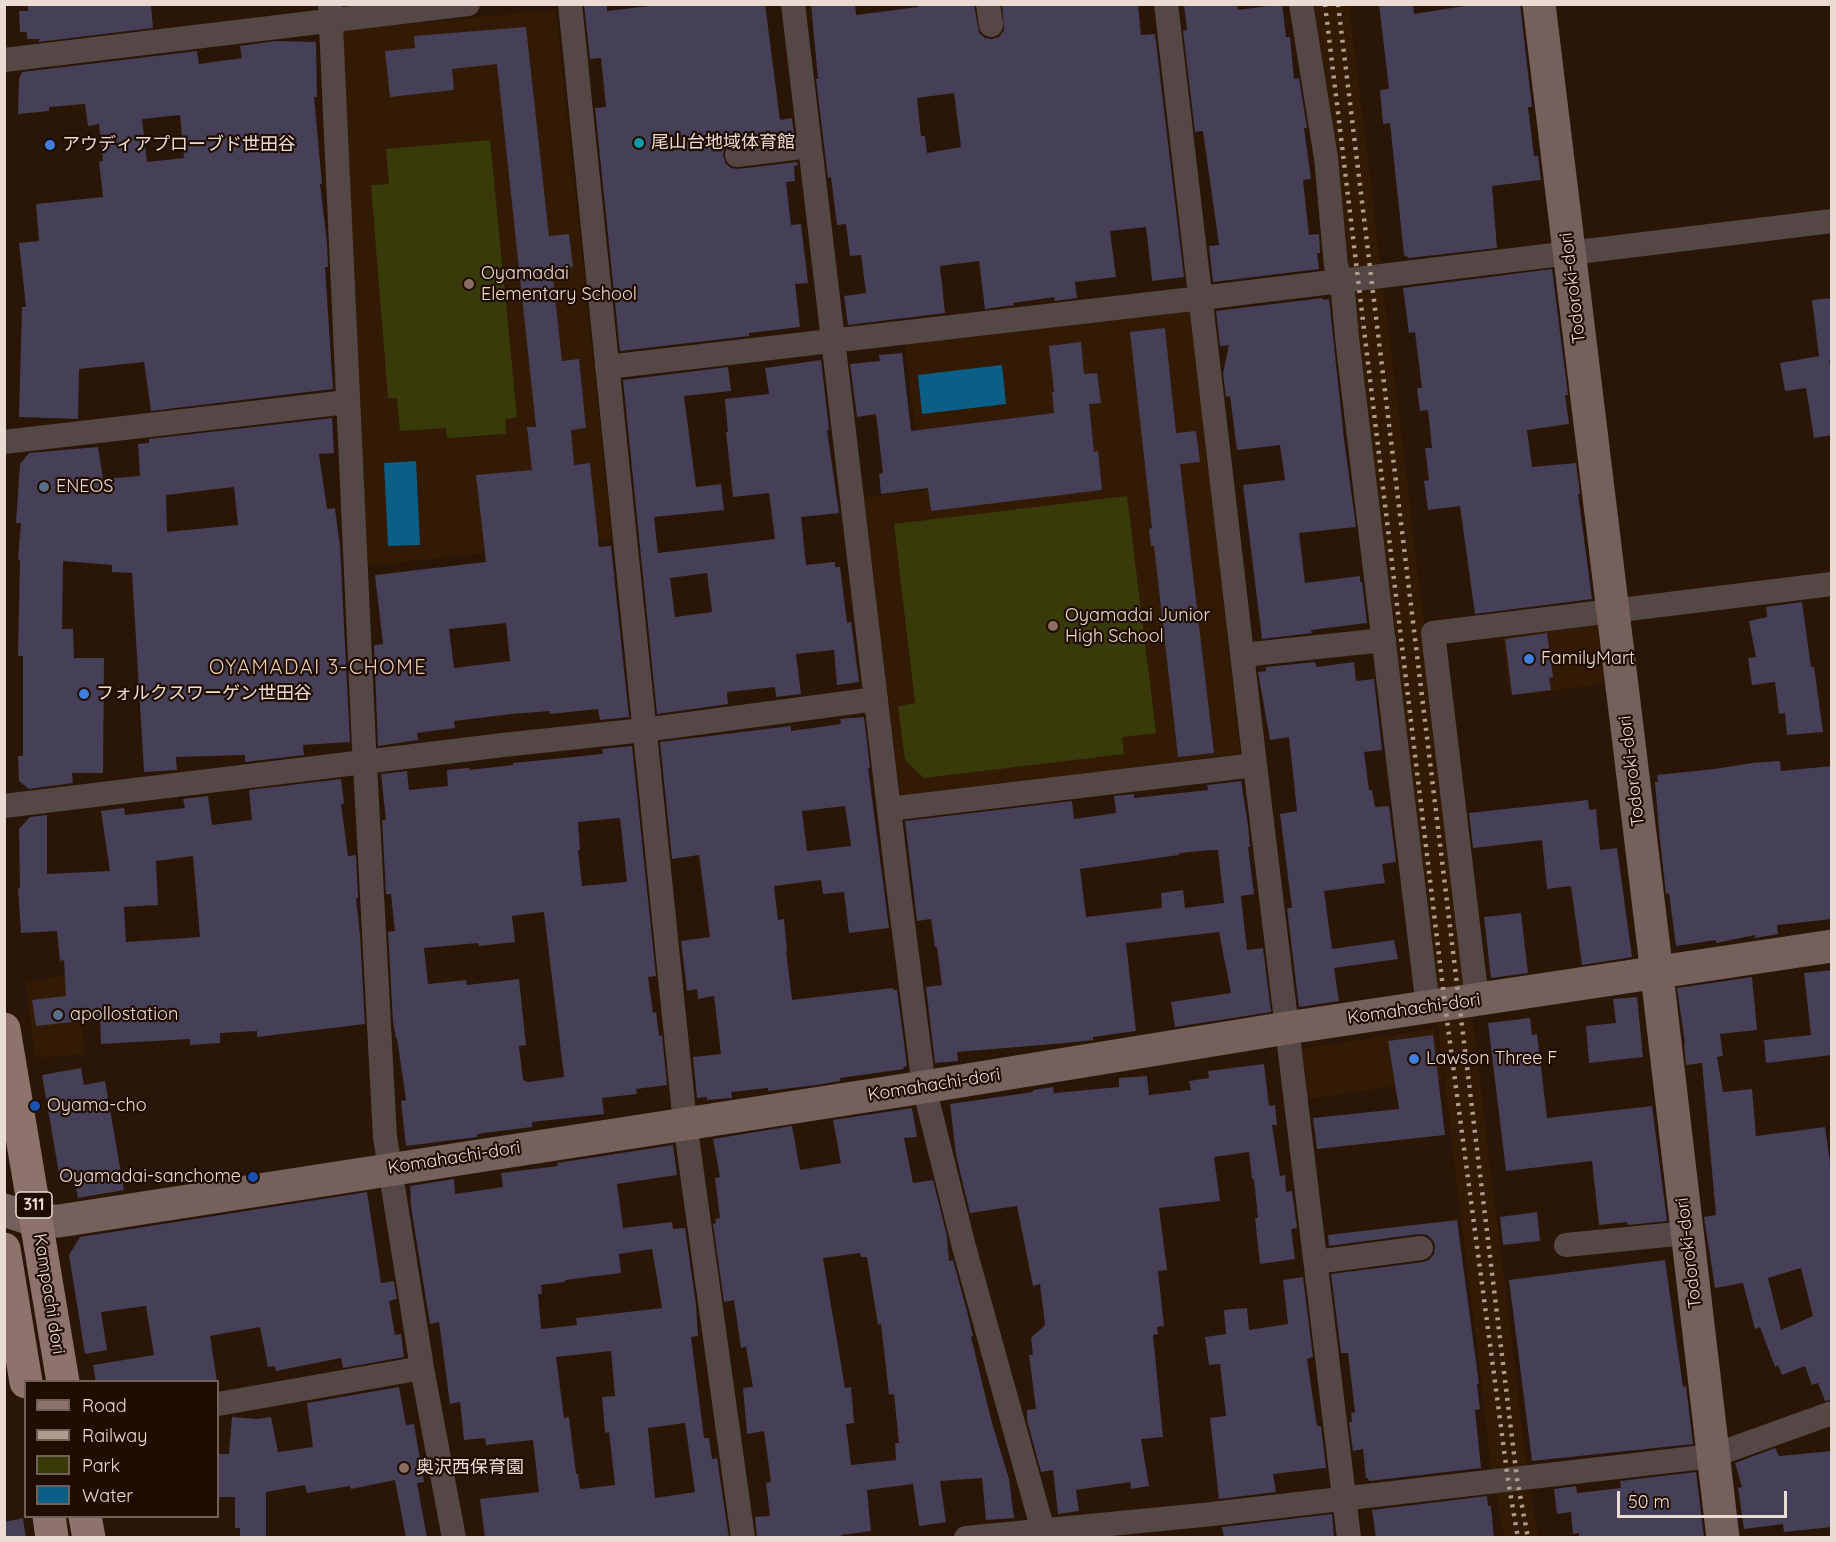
<!DOCTYPE html>
<meta charset="utf-8">
<style>
body{margin:0}
#map{position:relative;width:1836px;height:1542px;overflow:hidden;background:#2a1606;font-family:Quicksand,sans-serif}
canvas{display:block}
.frame{position:absolute;inset:0;border:6px solid #eadcd2;pointer-events:none}
.legend{position:absolute;left:24px;top:1380px;width:195px;height:138px;box-sizing:border-box;background:#200d01;border:2px solid #716055;margin:0;padding:8px 10px;list-style:none;font-size:18px;color:#eadcd2}
.legend li{display:flex;align-items:center;gap:12px;height:30px}
.legend b{width:30px;border:2px solid #716055}
.scale{position:absolute;left:1617px;top:1491px;width:170px;height:27px;box-sizing:border-box;border:3px solid #eadcd2;border-top:0;padding-left:8px;font-size:18px;line-height:21px;white-space:nowrap;color:#eadcd2;-webkit-text-stroke:4px #200d01;paint-order:stroke}
</style>
<div id="map">
<canvas width="1836" height="1542"></canvas>
<div class="frame"></div>
<ul class="legend">
<li><b style="height:8px;background:#8e736d"></b>Road</li>
<li><b style="height:8px;background:#ad9d91"></b>Railway</li>
<li><b style="height:16px;background:#393a09"></b>Park</li>
<li><b style="height:16px;background:#0b5f87"></b>Water</li>
</ul>
<div class="scale">50 m</div>
</div>
<script>
const context = document.querySelector('canvas').getContext('2d');
context.lineJoin = 'round';
function fillPath(path, color) { context.fillStyle = color; context.fill(path, 'evenodd'); }
const poly = rows => new Path2D(rows.map(r => 'M' + r).join(''));
function stroke(path, color, width, dash) { context.strokeStyle = color; context.lineWidth = width; context.lineCap = dash ? 'butt' : 'round'; context.setLineDash(dash || []); context.stroke(path); }
function drawText(font, color, halo, rows, align = 'center') {
  context.font = font + ' Quicksand,"Noto Sans JP",sans-serif'; context.lineWidth = 4.5; context.setLineDash([]); context.textBaseline = 'middle'; context.strokeStyle = halo; context.fillStyle = color; for (const [text, x, y, turn = 0] of rows) {
    context.save(); context.translate(x, y); context.rotate((+turn || 0) * Math.PI / 180); context.textAlign = isNaN(turn) ? turn : align; if (halo) context.strokeText(text, 0, 0); context.fillText(text, 0, 0); context.restore();
  }
}
fillPath(poly([
 [1314,5,1349,5,1527,1468,1538,1537,1504,1537,1492,1472],
 [556,10,612,539,368,566,340,30],
 [1191,308,1240,754,900,796,864,497,923,491,905,344],
 [1598,625,1607,630,1613,683,1510,696,1502,636],
 [73,974,85,1054,35,1058,26,982],
 [1434,1029,1443,1079,1307,1099,1301,1049]
]), '#331a04');
fillPath(poly([
 [490,140,517,417,505,419,506,434,447,438,446,428,400,431,397,398,388,398,371,185,389,184,386,149],
 [1127,496,1156,733,1122,737,1124,754,924,778,905,760,898,706,915,703,894,524]
]), '#393a09');
fillPath(poly([
 [1002,365,1006,404,922,414,918,375],
 [416,461,420,545,388,546,384,463]
]), '#0b5f87');
fillPath(poly([
 [28,4,151,4,153,28,38,42,40,39,27,39,27,32,20,32,19,11,28,11],
 [607,4,607,11,666,4,765,4,780,120,792,118,794,134,735,141,728,144,724,150,723,156,726,164,731,168,738,169,797,162,798,165,794,166,795,181,786,182,791,225,801,224,808,283,795,284,800,327,749,333,749,336,620,351,595,108,606,107,601,58,590,59,584,5],
 [811,4,855,4,856,15,918,7,917,4,974,4,979,33,985,38,992,39,999,37,1004,30,1002,4,1138,4,1141,35,1155,34,1184,277,1152,281,1146,227,1110,231,1116,277,1075,282,1077,298,1055,301,1054,297,1013,303,1014,305,985,309,979,261,940,266,945,313,848,325,844,296,866,293,861,255,850,256,846,224,837,225,831,177,828,178,816,79,818,79],
 [954,93,961,147,927,153,925,136,921,136,917,98],
 [1184,4,1237,4,1238,10,1282,4,1286,37,1290,37,1294,79,1299,78,1307,128,1304,128,1311,179,1303,180,1309,235,1319,234,1320,253,1317,253,1319,269,1213,282,1209,246,1219,245,1203,131,1195,132,1183,31,1187,30],
 [1379,4,1413,4,1414,14,1477,4,1520,4,1532,107,1528,107,1534,156,1538,156,1541,180,1492,186,1497,248,1409,258,1404,255,1390,123,1383,124,1380,90,1389,89],
 [526,27,549,236,569,234,573,267,552,269,562,361,579,359,586,428,571,430,574,465,590,463,599,547,611,546,629,717,600,720,598,709,550,714,550,711,512,714,454,721,455,728,417,733,418,740,378,746,374,645,383,644,375,575,486,562,476,475,532,470,527,427,536,427,497,64,452,69,454,90,390,97,385,51,415,48,414,36],
 [506,623,510,661,454,668,449,629],
 [276,41,316,42,317,97,314,97,322,184,320,184,327,243,328,267,325,267,333,389,151,411,144,362,79,369,78,419,19,417,22,307,26,307,19,243,39,241,36,204,103,197,99,162,103,161,99,124,88,126,85,104,49,107,49,111,18,114,19,79,22,72,197,51,199,64,242,58,240,46],
 [180,115,184,158,147,162,142,119],
 [1552,269,1568,395,1565,395,1569,424,1527,430,1532,467,1576,463,1580,494,1578,494,1592,599,1475,614,1460,506,1428,510,1424,481,1429,480,1425,448,1432,448,1428,410,1420,411,1417,388,1422,388,1415,332,1409,333,1403,288],
 [1323,298,1323,300,1329,299,1344,439,1356,527,1299,533,1305,583,1360,576,1360,582,1362,582,1367,623,1311,630,1312,633,1262,639,1243,485,1285,480,1280,445,1237,450,1230,396,1226,397,1223,373,1229,345,1220,346,1216,311],
 [1832,298,1832,360,1829,360,1832,377,1832,435,1814,438,1806,388,1785,391,1780,363,1819,356,1812,300],
 [1165,328,1176,433,1196,431,1200,462,1180,464,1214,753,1178,757,1154,546,1151,546,1149,529,1152,528,1130,332],
 [1081,342,1084,374,1097,373,1101,403,1089,404,1094,452,1098,451,1102,490,931,511,928,488,881,494,879,474,883,473,876,414,857,417,850,364,880,361,879,355,902,353,911,431,1054,413,1052,392,1054,392,1049,346],
 [821,360,828,420,829,430,827,430,839,513,801,517,806,565,835,562,835,567,840,567,847,623,851,622,859,682,837,685,834,650,796,654,801,694,776,697,775,687,727,692,728,704,657,714,623,380,728,367,731,391,684,396,696,487,721,484,724,510,654,517,658,553,775,539,769,493,733,497,726,432,728,432,725,399,769,394,765,368],
 [707,573,712,612,675,617,670,578],
 [332,418,334,453,319,454,327,509,335,508,340,547,350,742,303,745,304,755,245,762,245,755,176,757,177,770,144,772,132,573,112,572,112,565,63,561,62,629,73,629,74,658,104,658,103,773,72,773,73,783,29,789,19,781,18,756,23,756,23,656,18,656,20,560,18,559,21,523,16,523,20,464,29,453,98,447,103,479,140,476,138,444,149,443,149,439],
 [234,487,238,525,167,532,166,495],
 [1802,602,1811,667,1814,667,1823,732,1787,735,1785,713,1779,714,1775,682,1752,685,1748,658,1756,657,1749,621,1767,617,1766,607],
 [1547,633,1553,677,1549,678,1551,690,1512,695,1505,639],
 [1315,662,1317,667,1354,662,1356,681,1374,679,1382,750,1364,752,1369,790,1372,790,1375,807,1389,806,1396,862,1382,864,1385,883,1324,891,1332,949,1394,940,1398,959,1334,968,1339,1001,1299,1007,1287,908,1292,908,1280,814,1297,811,1289,737,1270,740,1258,672,1266,671,1266,667],
 [864,717,870,768,868,768,889,928,849,933,844,892,823,894,821,880,774,886,778,920,784,919,787,951,786,951,792,1000,893,988,893,990,897,990,907,1066,903,1067,904,1069,840,1078,840,1081,816,1085,768,1091,768,1088,731,1092,732,1098,730,1098,707,1100,707,1097,697,1098,693,1057,721,1054,714,996,698,999,697,989,687,991,681,941,710,937,699,855,672,859,660,742,791,726,791,731,841,724,840,719],
 [845,806,851,846,807,851,802,811],
 [632,746,656,976,648,977,653,1013,656,1012,659,1036,662,1035,667,1085,636,1089,637,1094,602,1098,604,1114,532,1122,532,1127,477,1134,477,1137,406,1146,401,1101,406,1100,397,1038,396,1038,393,1021,388,932,395,931,391,894,386,894,382,820,386,820,381,774,407,771,409,790,448,786,447,770,469,768,469,770,513,765,513,763,603,754,602,749],
 [620,818,627,882,582,886,578,850,580,850,578,822],
 [544,912,564,1077,528,1082,523,1080,519,1046,526,1045,519,979,467,985,466,980,428,984,424,948,478,943,479,946,515,942,512,916],
 [1780,761,1781,771,1832,766,1832,919,1777,925,1778,934,1755,938,1755,935,1716,943,1716,940,1676,946,1669,893,1666,894,1659,831,1655,782,1658,782,1657,775,1715,769,1752,763],
 [341,779,344,804,341,804,348,856,356,855,358,898,356,898,360,935,365,1024,257,1037,257,1031,220,1033,220,1043,190,1045,190,1039,101,1044,100,1019,36,1026,32,1000,66,996,64,960,60,961,57,931,21,933,18,888,20,888,19,829,30,817,47,815,47,874,110,871,101,811,124,808,125,815,185,808,183,799,208,796,212,825,252,820,249,790],
 [193,856,200,937,126,942,124,907,158,905,156,861],
 [1241,781,1248,825,1250,847,1248,847,1254,894,1241,896,1247,950,1263,948,1271,1012,1175,1027,1171,1002,1231,993,1219,932,1126,943,1136,1031,1093,1037,1093,1040,1066,1043,957,1052,958,1061,935,1063,926,987,942,985,937,947,935,947,931,919,917,921,905,821,1072,801,1074,819,1116,813,1114,796,1134,794,1134,798,1208,790,1207,785],
 [1213,850,1218,850,1224,903,1185,908,1183,890,1161,893,1162,908,1086,917,1080,869,1179,855,1179,853],
 [1588,800,1589,810,1596,809,1600,850,1617,848,1632,957,1582,965,1571,886,1547,889,1542,840,1473,848,1469,813],
 [1521,913,1528,973,1491,978,1484,917],
 [1832,970,1832,1055,1766,1063,1764,1040,1811,1035,1804,973],
 [1752,977,1757,1030,1720,1034,1723,1056,1717,1057,1723,1092,1752,1089,1756,1136,1825,1127,1832,1177,1832,1399,1825,1401,1818,1383,1812,1385,1805,1366,1782,1375,1778,1365,1775,1367,1760,1327,1755,1329,1743,1283,1715,1288,1704,1217,1716,1215,1702,1063,1686,1065,1684,1043,1685,1043,1677,988],
 [1801,1268,1813,1316,1781,1330,1768,1278],
 [1637,997,1643,1057,1589,1063,1586,1026,1616,1023,1613,999],
 [1530,1018,1532,1035,1537,1034,1547,1118,1652,1106,1667,1221,1628,1225,1627,1222,1599,1225,1592,1161,1506,1171,1488,1023],
 [1433,1035,1445,1135,1317,1149,1313,1118,1399,1109,1388,1041],
 [1264,1064,1269,1106,1275,1105,1277,1125,1272,1125,1280,1176,1285,1175,1286,1192,1292,1191,1297,1228,1291,1229,1295,1259,1260,1264,1255,1218,1258,1218,1254,1179,1252,1179,1249,1152,1214,1157,1220,1201,1159,1208,1167,1270,1158,1271,1164,1326,1157,1327,1158,1334,1153,1335,1163,1437,1141,1439,1149,1486,1131,1489,1130,1482,1076,1490,1079,1511,1058,1514,1053,1470,1041,1472,1027,1420,1027,1410,1036,1409,1029,1355,1033,1355,1031,1338,1045,1325,1040,1284,1033,1286,1017,1206,970,1213,956,1155,950,1104,1033,1092,1033,1090,1053,1087,1054,1093,1119,1087,1119,1078,1147,1076,1149,1095,1191,1090,1189,1081,1209,1078,1208,1071],
 [81,1068,84,1085,105,1081,124,1190,78,1198,74,1176,60,1179,42,1075],
 [912,1108,917,1137,904,1138,913,1183,933,1180,947,1236,949,1261,953,1260,968,1315,973,1336,971,1337,992,1423,1009,1479,1014,1518,986,1520,982,1478,940,1481,946,1522,919,1526,913,1484,867,1490,871,1531,841,1535,842,1538,757,1538,755,1517,770,1516,766,1483,771,1482,764,1431,747,1434,743,1388,753,1387,746,1347,741,1348,734,1300,724,1302,713,1224,716,1223,715,1219,720,1218,715,1178,720,1177,713,1139,792,1126,800,1170,841,1163,833,1120],
 [860,1253,861,1257,867,1257,878,1325,881,1324,889,1395,894,1394,899,1443,895,1443,896,1460,851,1465,846,1424,854,1423,851,1387,845,1388,823,1258],
 [673,1145,677,1175,617,1184,623,1228,672,1222,673,1229,685,1228,696,1305,698,1336,691,1337,704,1438,709,1438,712,1459,717,1458,729,1538,485,1538,480,1499,539,1492,533,1440,486,1445,485,1438,464,1440,460,1402,450,1404,439,1322,430,1324,411,1207,410,1186,454,1179,455,1194,503,1187,501,1173,558,1166,557,1163],
 [652,1249,662,1308,576,1318,577,1325,541,1329,538,1294,542,1294,541,1285,565,1282,565,1280,621,1273,619,1254],
 [611,1351,615,1396,602,1397,605,1433,609,1432,615,1485,580,1489,578,1474,576,1474,569,1417,564,1418,556,1357],
 [685,1423,695,1492,655,1498,648,1428],
 [367,1192,381,1283,394,1281,397,1299,389,1301,395,1335,401,1334,404,1357,343,1368,341,1358,276,1371,275,1366,268,1367,260,1327,210,1336,217,1382,96,1382,93,1365,154,1355,146,1306,101,1312,107,1350,85,1354,69,1255,80,1237],
 [1537,1212,1540,1241,1503,1245,1500,1217],
 [1457,1220,1479,1384,1477,1384,1480,1409,1475,1410,1481,1468,1369,1481,1368,1478,1366,1478,1363,1449,1353,1451,1349,1422,1352,1422,1351,1413,1355,1412,1348,1353,1341,1353,1331,1274,1423,1262,1429,1260,1434,1254,1435,1246,1433,1240,1427,1235,1419,1234,1329,1246,1328,1235],
 [1665,1260,1683,1387,1686,1386,1693,1444,1532,1461,1509,1280],
 [1303,1277,1313,1357,1307,1359,1317,1426,1321,1426,1326,1468,1273,1474,1276,1492,1219,1499,1210,1418,1226,1416,1220,1364,1209,1365,1205,1337,1226,1334,1224,1310,1247,1308,1249,1330,1288,1324,1283,1280],
 [399,1387,406,1425,414,1424,424,1482,417,1483,427,1538,406,1538,395,1480,351,1489,350,1486,307,1493,305,1485,266,1492,266,1538,240,1538,240,1528,235,1528,235,1497,218,1497,218,1454,229,1454,232,1417,257,1419,271,1417,278,1452,313,1447,307,1403],
 [1775,1448,1779,1456,1832,1451,1832,1527,1784,1532,1783,1524,1744,1529,1738,1488,1742,1487,1735,1463],
 [1696,1472,1704,1538,1579,1538,1579,1533,1573,1534,1571,1512,1557,1514,1554,1489,1576,1486,1577,1493,1621,1488,1620,1481],
 [1487,1496,1488,1506,1491,1506,1494,1538,1376,1538,1372,1510],
 [1332,1514,1334,1538,1224,1538,1222,1527],
 [23,1518,26,1538,4,1538,4,1522]
]), '#453f58');
stroke(poly([
 [330,4,364,746,385,1137,422,1368,454,1538],
 [570,4,685,1123,743,1538],
 [793,4,898,885,924,1087,964,1247,1045,1538],
 [988,4,991,25],
 [1166,4,1255,765,1349,1538],
 [1301,4,1326,158,1336,266,1342,281,1347,338,1428,1007],
 [4,60,468,4],
 [737,155,810,146],
 [607,367,1193,299,1832,221],
 [4,442,347,402],
 [1242,655,1384,640],
 [4,806,503,745,644,730,876,699],
 [889,809,1255,765],
 [1477,1000,1433,633,1832,584],
 [1566,1245,1687,1233],
 [1316,1262,1421,1248],
 [218,1404,422,1368],
 [966,1538,1203,1515,1712,1456,1832,1413]
]), '#554745', 24);
stroke(poly([
 [1539,4,1654,949,1723,1538],
 [4,1210,37,1221,59,1221,924,1087,1287,1028,1832,946]
]), '#75605c', 33);
stroke(poly([
 [4,1029,63,1382],
 [4,1249,26,1382],
 [49,1516,52,1538],
 [85,1516,89,1538]
]), '#8e736d', 33);
stroke(poly([
 [1325,4,1445,1005,1508,1480,1518,1538],
 [1338,4,1517,1479,1528,1538]
]), '#ad9d91', 4.5, [3, 6]);
for (const [x, y, r, color] of [
 [639,143,6,"#0f9aa8"],
 [50,145,6,"#3f7fe0"],
 [469,284,6,"#8d6e63"],
 [44,487,6,"#5c6f8a"],
 [1053,626,6,"#8d6e63"],
 [1529,659,6,"#3f7fe0"],
 [84,694,6,"#3f7fe0"],
 [58,1015,6,"#5c6f8a"],
 [1414,1059,6,"#3f7fe0"],
 [35,1106,6,"#1a4fb4"],
 [253,1177,6,"#1a4fb4"],
 [404,1468,6,"#8d6e63"]
]) { const dot = new Path2D(); dot.arc(x, y, r, 0, 2 * Math.PI); context.fillStyle = color; context.fill(dot); stroke(dot, '#200d01', 2); }
for (const [x, y, w] of [
 [34,1205,36]
]) { const box = new Path2D(); box.roundRect(x - w / 2, y - 13, w, 26, 4.5); context.fillStyle = '#200d01'; context.fill(box); stroke(box, '#eadcd2', 1.5); }
drawText('bold 16px', '#eadcd2', null, [
 ["311",34,1205]
]);
drawText('18px', '#eadcd2', '#200d01', [
 ["尾山台地域体育館",651,143],
 ["アウディアプローブド世田谷",62,145],
 ["Oyamadai",481,274],
 ["Elementary School",481,295],
 ["ENEOS",56,487],
 ["Oyamadai Junior",1065,616],
 ["High School",1065,637],
 ["FamilyMart",1541,659],
 ["フォルクスワーゲン世田谷",96,694],
 ["apollostation",70,1015],
 ["Lawson Three F",1426,1059],
 ["Oyama-cho",47,1106],
 ["Oyamadai-sanchome",241,1177,"right"],
 ["奥沢西保育園",416,1468]
], 'left');
drawText('18px', '#eadcd2', '#200d01', [
 ["Todoroki-dori",1573,288,-97],
 ["Todoroki-dori",1632,771,-97],
 ["Komahachi-dori",1414,1009,-8],
 ["Komahachi-dori",934,1085,-9],
 ["Komahachi-dori",454,1158,-9],
 ["Todoroki-dori",1689,1253,-97],
 ["Kampachi dori",49,1294,81]
]);
context.letterSpacing = '1.5px';
drawText('20px', '#e8ccb7', '#200d01', [
 ["OYAMADAI 3-CHOME",318,668]
]);
context.letterSpacing = '0px';
</script>
